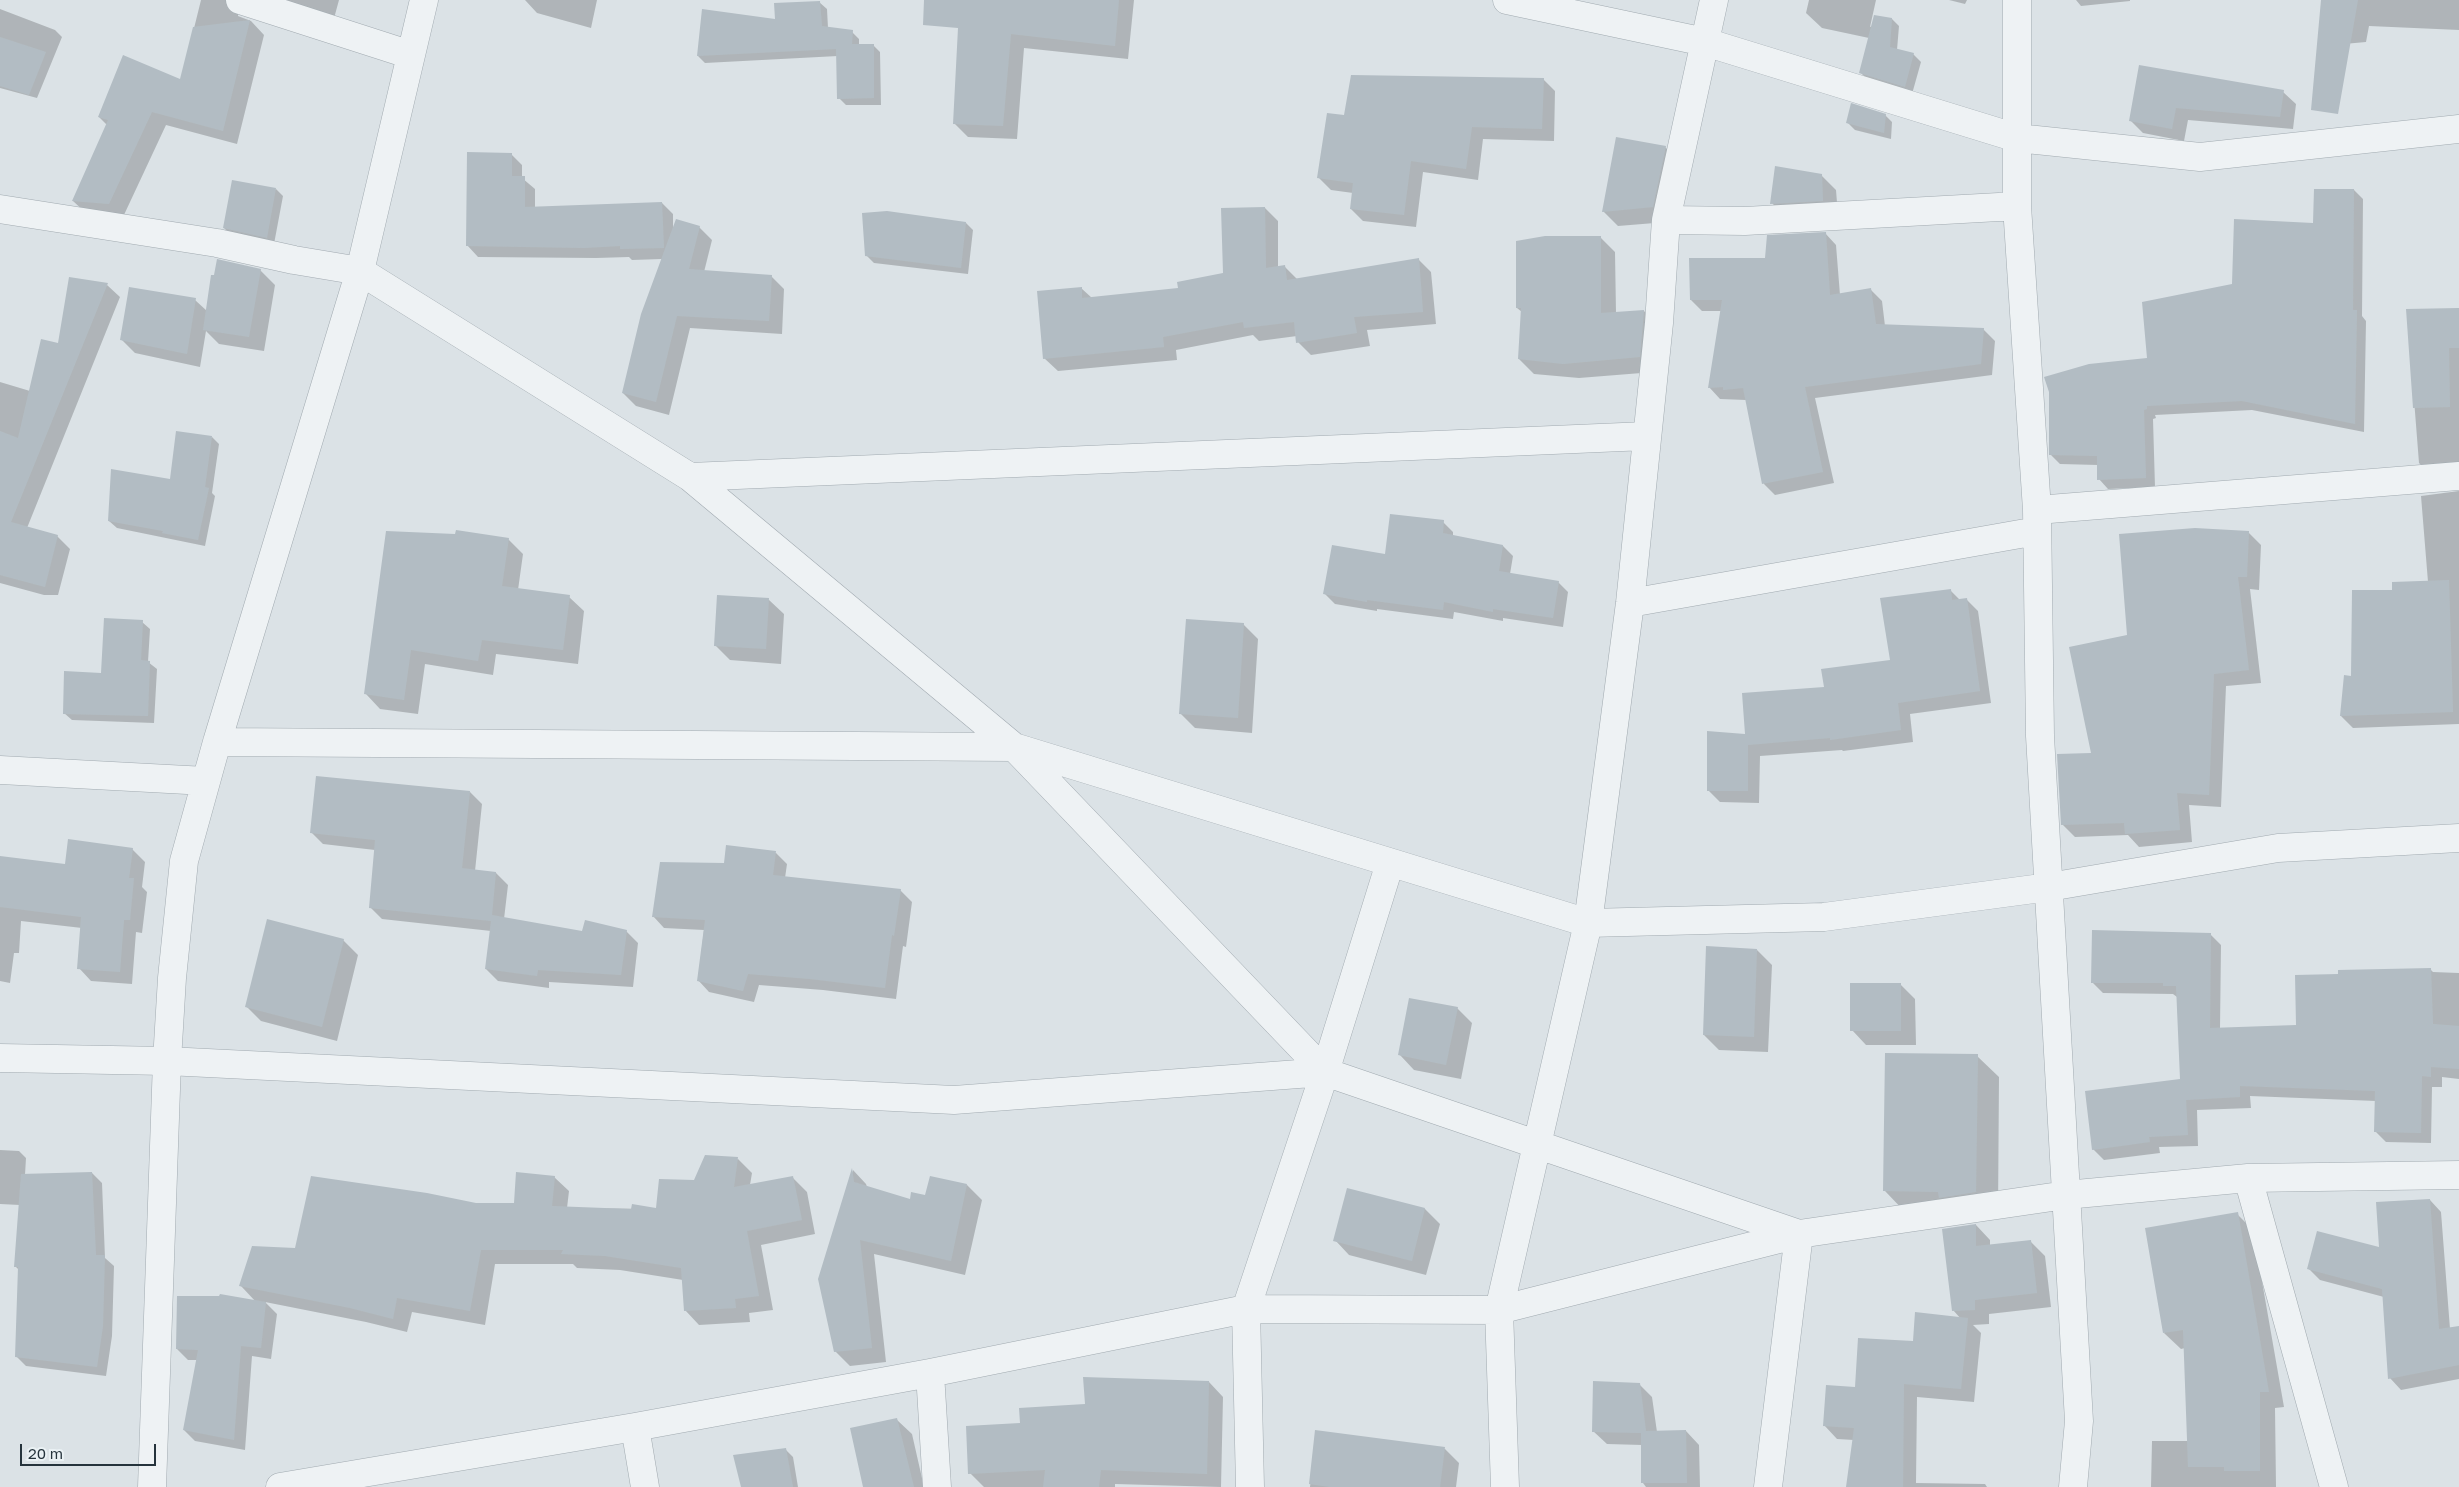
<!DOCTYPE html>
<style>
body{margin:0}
#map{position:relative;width:2459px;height:1487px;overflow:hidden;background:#dbe2e6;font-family:"Golos Text",sans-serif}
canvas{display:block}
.scale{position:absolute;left:20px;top:1444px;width:136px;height:22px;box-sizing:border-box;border:2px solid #25333c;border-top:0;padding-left:6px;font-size:15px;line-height:18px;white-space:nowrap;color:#25333c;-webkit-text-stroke:4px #eaf1f4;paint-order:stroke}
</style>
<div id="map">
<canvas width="2459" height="1487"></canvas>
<div class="scale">20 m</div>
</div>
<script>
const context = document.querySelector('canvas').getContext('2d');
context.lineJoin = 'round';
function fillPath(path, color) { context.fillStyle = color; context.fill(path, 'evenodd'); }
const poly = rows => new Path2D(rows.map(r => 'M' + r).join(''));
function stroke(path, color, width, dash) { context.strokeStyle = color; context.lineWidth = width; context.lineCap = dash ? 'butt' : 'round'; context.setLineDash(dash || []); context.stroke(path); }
fillPath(poly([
 [201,0,246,0,238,10,238,16,251,21,264,35,237,144,166,125,123,217,87,214,73,201,107,125,99,117,181,81],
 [265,0,339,0,333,22],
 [525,0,597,0,591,28,537,13],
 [961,0,1134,0,1128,59,1024,48,1017,139,968,137,954,123],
 [1809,0,1876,0,1870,27,1892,19,1899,26,1897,50,1913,54,1921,62,1912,94,1868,80,1861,73,1869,38,1822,28,1806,13],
 [1949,0,1967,0,1965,4],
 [2076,0,2130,0,2130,1,2081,6],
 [2322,0,2459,0,2459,30,2369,26,2366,42,2333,45],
 [819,2,827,9,828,28,852,32,859,39,859,45,873,45,880,52,881,105,846,105,839,98,838,56,705,63,698,56,703,11,776,21],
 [0,9,55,30,62,37,37,98,0,88],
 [2140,67,2283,92,2296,104,2293,129,2188,120,2184,141,2143,133,2130,120],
 [1543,79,1555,91,1554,141,1483,139,1478,180,1423,172,1416,227,1363,221,1351,209,1353,193,1331,190,1319,178],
 [1885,115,1892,122,1891,139,1855,130,1848,123],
 [1665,147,1680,162,1667,222,1618,226,1603,211],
 [511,154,522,165,522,178,535,189,535,208,662,203,673,214,673,228,699,227,712,240,704,272,771,276,784,289,782,334,690,328,669,415,636,406,623,393,662,259,632,260,629,257,596,258,478,257,467,245],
 [1821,175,1836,190,1838,215,1786,218,1772,203],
 [276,189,283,196,274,244,231,235,224,228],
 [2354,190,2363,199,2362,316,2366,321,2364,432,2252,410,2155,415,2156,418,2153,419,2155,487,2108,489,2099,479,2098,465,2060,464,2051,455,2149,360,2233,285,2315,225],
 [1265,208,1278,221,1278,268,1285,267,1298,280,1418,259,1431,272,1436,324,1367,330,1370,346,1311,355,1298,342,1297,336,1259,341,1253,335,1176,350,1177,360,1058,371,1044,358,1081,288,1092,298,1179,290,1224,274],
 [966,223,973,230,968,274,874,263,867,256],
 [1825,233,1836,245,1840,295,1871,290,1882,301,1885,326,1983,329,1995,341,1992,375,1815,398,1834,483,1775,495,1764,484,1746,400,1720,399,1709,387,1721,311,1702,311,1691,300,1766,259],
 [1601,238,1615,252,1616,313,1644,311,1658,326,1654,372,1579,378,1534,374,1519,359,1522,312,1517,308],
 [260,270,275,285,264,351,219,344,206,331,200,367,135,353,122,340,195,300,207,311],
 [107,285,120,297,27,528,57,536,70,549,58,595,44,595,0,583,0,382,30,391,59,345],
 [2407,310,2459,313,2459,474,2431,475,2419,463],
 [212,437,219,444,212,493,215,496,205,546,117,528,109,521,171,480],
 [2459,491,2459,724,2353,728,2341,716,2353,677,2393,591,2428,582,2421,496],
 [1443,522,1453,532,1453,537,1503,546,1513,556,1510,574,1558,582,1568,592,1563,627,1503,618,1503,621,1454,612,1453,619,1377,609,1377,611,1335,604,1325,594],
 [2248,532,2261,545,2259,590,2250,589,2261,683,2226,686,2221,807,2189,805,2192,842,2139,847,2128,835,2075,837,2062,824,2092,754,2129,636],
 [508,539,523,554,518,590,569,597,584,611,578,664,496,654,493,675,425,664,418,714,380,709,366,694],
 [1950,590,1960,600,1966,599,1978,611,1991,703,1910,714,1913,742,1843,751,1842,750,1760,756,1759,803,1720,802,1708,790,1746,735,1825,688,1891,661],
 [718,596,769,600,784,614,781,664,730,660,715,645],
 [142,622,150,629,148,662,157,669,154,723,72,720,64,713,102,674],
 [1243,624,1258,639,1252,733,1195,728,1180,713],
 [470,792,482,804,475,871,496,873,508,885,504,919,583,932,626,931,638,943,633,987,549,982,549,988,498,981,486,969,491,931,382,919,370,907,375,850,323,844,311,832],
 [132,849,145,862,142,887,147,892,142,933,136,932,132,984,91,981,79,968,82,928,21,921,19,953,14,953,10,983,0,981,0,858,66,866],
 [776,853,787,864,785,878,900,890,912,902,906,947,903,946,896,999,823,990,759,985,754,1002,709,992,698,980,704,930,664,928,653,916,725,865],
 [2210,934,2221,945,2220,1029,2298,1026,2430,969,2433,972,2459,973,2459,1079,2442,1077,2442,1087,2432,1087,2431,1143,2386,1142,2375,1131,2376,1101,2250,1096,2251,1108,2197,1110,2198,1146,2159,1147,2160,1153,2104,1160,2093,1149,2181,1080,2177,997,2173,994,2103,993,2092,982],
 [343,940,358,955,337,1041,261,1021,246,1006],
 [1757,950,1772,965,1768,1052,1719,1050,1704,1035],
 [1900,984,1915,999,1916,1045,1866,1045,1852,1030],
 [1457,1008,1472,1023,1461,1079,1414,1070,1400,1055],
 [1977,1056,1999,1077,1998,1214,1906,1213,1885,1191],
 [0,1150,19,1151,26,1158,25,1175,92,1173,102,1183,105,1258,114,1266,112,1336,106,1376,26,1366,16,1356,19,1270,15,1266,20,1205,0,1204],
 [738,1159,752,1173,750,1185,793,1178,807,1192,815,1234,761,1245,773,1310,749,1313,750,1322,699,1325,685,1310,683,1280,620,1270,577,1268,573,1264,495,1264,485,1325,412,1312,407,1332,366,1322,265,1302,277,1314,271,1359,252,1356,245,1450,195,1441,184,1430,197,1360,188,1360,177,1349,256,1302,241,1286,296,1249,476,1204,515,1204,554,1177,569,1191,567,1208,657,1209,695,1182],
 [853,1170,866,1184,867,1187,911,1201,967,1185,982,1200,965,1275,874,1254,886,1362,850,1366,835,1351,819,1279],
 [1348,1189,1425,1209,1440,1224,1426,1275,1349,1255,1335,1240],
 [2430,1200,2441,1212,2450,1329,2459,1327,2459,1379,2401,1390,2390,1378,2384,1297,2320,1280,2308,1268,2381,1249],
 [2237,1214,2253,1230,2284,1407,2275,1408,2276,1487,2151,1487,2152,1441,2188,1441,2185,1348,2181,1349,2164,1333],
 [1976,1225,1990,1240,1990,1246,2030,1241,2045,1256,2051,1307,1989,1314,1989,1324,1973,1325,1981,1333,1974,1402,1917,1397,1916,1483,1985,1484,1987,1487,1847,1487,1854,1440,1837,1439,1824,1425,1856,1389,1914,1343,1961,1319,1953,1310],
 [1209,1382,1223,1397,1221,1487,1115,1484,1115,1487,984,1487,970,1473,1021,1424,1086,1405],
 [1639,1384,1652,1397,1657,1432,1686,1431,1699,1445,1700,1487,1646,1487,1643,1483,1642,1445,1607,1444,1593,1431],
 [897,1420,912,1434,924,1487,865,1487],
 [1317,1431,1445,1449,1459,1463,1456,1487,1310,1487],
 [786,1450,793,1457,798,1487,742,1487]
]), '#0003');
fillPath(poly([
 [924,0,1119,0,1115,46,1011,34,1003,126,953,124,958,28,923,25],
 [2321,0,2358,0,2338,114,2311,110],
 [820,1,822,26,853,30,852,44,874,44,874,98,837,99,836,49,697,56,702,9,775,19,774,3],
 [1874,15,1892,18,1890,47,1914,53,1905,87,1859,73],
 [250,20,223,131,152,112,109,204,72,201,108,120,98,117,123,55,180,79,193,27],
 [0,37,46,52,29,95,0,86],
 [2139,65,2284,90,2280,117,2176,108,2172,129,2129,121],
 [1351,75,1544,78,1542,129,1472,127,1466,169,1411,161,1404,215,1350,209,1353,183,1317,178,1327,113,1344,115],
 [1851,103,1886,114,1884,133,1846,123],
 [1616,137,1666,146,1653,207,1602,212],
 [467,152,512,153,512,176,525,176,525,207,662,202,664,248,620,249,620,246,584,248,466,246],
 [1775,166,1822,174,1823,201,1770,204],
 [232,180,276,188,267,238,223,228],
 [2314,189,2354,189,2353,310,2357,310,2355,424,2242,401,2147,406,2147,409,2144,410,2146,478,2097,480,2097,456,2049,455,2049,392,2044,377,2089,364,2147,358,2142,302,2232,284,2234,219,2313,223],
 [1265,207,1266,268,1285,265,1287,280,1419,258,1423,312,1354,317,1357,333,1296,343,1294,322,1244,328,1243,322,1163,337,1164,347,1043,359,1037,291,1082,287,1082,298,1178,288,1177,282,1223,273,1221,208],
 [887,211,966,222,961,268,865,256,862,213],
 [676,219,700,226,689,269,772,275,769,321,677,316,656,402,622,393,641,314],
 [1826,232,1830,295,1871,288,1876,324,1984,328,1981,364,1805,387,1823,472,1762,484,1743,388,1723,390,1723,387,1708,388,1722,300,1690,300,1689,258,1765,258,1767,235],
 [1545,236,1601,236,1601,313,1644,310,1640,357,1563,364,1518,359,1521,308,1516,308,1516,241],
 [217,259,261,269,249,337,203,330,211,275,214,275],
 [69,277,108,283,11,522,58,535,45,587,0,575,0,431,18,438,41,339,58,343],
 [129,287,196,298,187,354,120,340],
 [2459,308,2459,348,2449,348,2450,407,2413,408,2406,309],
 [176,431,212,436,205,487,209,488,198,540,162,533,163,531,108,521,111,469,170,479],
 [1390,514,1444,520,1443,533,1503,545,1499,571,1559,581,1553,618,1493,609,1493,612,1444,602,1443,610,1367,600,1367,602,1323,594,1332,545,1385,554],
 [2195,528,2249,531,2247,577,2238,577,2249,670,2214,674,2209,795,2177,793,2180,830,2125,834,2124,823,2061,825,2057,754,2091,753,2069,647,2127,635,2119,534],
 [456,530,509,538,502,586,570,595,563,650,482,640,478,661,411,650,404,700,364,694,386,531,455,534],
 [2449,580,2453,712,2340,716,2344,675,2351,676,2352,590,2392,590,2392,582],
 [1951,589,1952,600,1967,598,1980,691,1898,703,1901,730,1830,740,1830,738,1748,745,1748,791,1707,791,1707,731,1745,734,1742,693,1824,687,1821,669,1890,660,1880,598],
 [717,595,769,598,766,649,714,646],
 [104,618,143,620,141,660,150,661,148,716,63,714,64,671,101,673],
 [1186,619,1244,623,1238,718,1179,714],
 [316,776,470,791,462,868,496,872,492,915,582,931,585,920,627,930,621,975,538,970,537,976,485,969,491,921,369,908,375,840,310,833],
 [68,839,133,848,129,878,134,878,130,920,124,920,120,972,77,969,81,917,0,907,0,856,65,864],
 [726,845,776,851,773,875,901,889,894,936,892,935,885,988,810,979,748,974,743,991,697,981,705,920,652,917,660,862,724,863],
 [267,919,344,939,322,1027,245,1007],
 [2092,930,2211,933,2210,1028,2296,1025,2295,975,2338,974,2338,970,2431,968,2433,1024,2459,1026,2459,1069,2431,1067,2431,1077,2422,1076,2421,1133,2374,1132,2375,1091,2240,1086,2240,1097,2186,1100,2188,1135,2149,1137,2150,1142,2092,1150,2085,1091,2180,1079,2176,986,2163,986,2163,983,2091,983],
 [1706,946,1757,949,1754,1037,1703,1035],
 [1850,983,1901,983,1901,1031,1850,1031],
 [1409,998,1458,1007,1446,1065,1398,1055],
 [1885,1053,1978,1054,1976,1192,1939,1198,1938,1192,1883,1191],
 [705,1155,738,1157,734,1187,793,1176,802,1220,747,1231,759,1296,735,1299,736,1308,684,1311,681,1268,605,1256,561,1254,563,1250,481,1250,470,1311,397,1298,393,1319,350,1308,239,1286,252,1246,295,1248,311,1176,427,1193,476,1203,514,1203,516,1172,555,1176,552,1206,631,1209,632,1204,656,1208,659,1179,694,1180],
 [852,1168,854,1182,910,1199,911,1192,925,1195,930,1176,967,1184,951,1261,860,1240,872,1348,834,1352,818,1279],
 [92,1172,96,1255,105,1255,103,1326,97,1367,15,1357,18,1267,14,1267,21,1174],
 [1347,1188,1425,1208,1412,1261,1333,1241],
 [2430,1199,2439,1329,2459,1326,2459,1365,2388,1379,2382,1289,2307,1269,2317,1231,2379,1247,2376,1202],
 [2238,1212,2269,1392,2260,1392,2260,1471,2224,1471,2224,1467,2188,1467,2183,1330,2163,1333,2145,1228],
 [1976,1224,1976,1246,2031,1240,2037,1293,1975,1300,1975,1310,1952,1311,1942,1229],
 [220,1294,266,1302,261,1348,241,1346,234,1440,183,1430,198,1350,176,1349,177,1296,219,1296],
 [1915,1312,1968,1318,1961,1389,1904,1384,1903,1487,1846,1487,1854,1428,1823,1426,1826,1385,1855,1387,1858,1338,1913,1341],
 [1083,1377,1209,1381,1207,1474,1101,1470,1099,1487,1043,1487,1045,1470,968,1474,966,1426,1020,1423,1019,1408,1085,1404],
 [1593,1381,1640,1383,1646,1431,1686,1430,1687,1483,1641,1483,1641,1433,1592,1432],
 [897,1418,914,1487,863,1487,850,1428],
 [1315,1430,1445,1447,1440,1487,1330,1487,1309,1484],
 [786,1448,793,1487,741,1487,733,1455]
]), '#b2bcc3');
const street = poly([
 [240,0,411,55],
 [1507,0,1705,42,2017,138,2200,157,2459,129],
 [2017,0,2017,206,2037,510,2040,736,2079,1421,2073,1487],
 [0,209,217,243,294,260,360,271,424,0],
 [1666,220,1745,221,2017,206],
 [690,477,1646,436],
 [2037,510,2459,476],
 [1630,603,2037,531],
 [217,742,1014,747,1325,1072,1799,1234],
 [0,770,206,781],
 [0,1058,167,1061,954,1100,1325,1072],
 [2248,1178,2334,1487],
 [930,1373,937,1487],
 [635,1427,645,1487],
 [152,1487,167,1061,172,978,184,861,217,742,360,271,690,477,1014,747,1588,923,1824,917,2049,887,2278,848,2459,838],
 [280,1487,635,1427,930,1373,1246,1309,1499,1310,1799,1234,2066,1195,2248,1178,2459,1175],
 [1250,1487,1246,1309,1325,1072,1390,863],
 [1505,1487,1499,1310,1588,923,1630,603,1659,323,1666,220,1714,0],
 [1768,1487,1799,1234]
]);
stroke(street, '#a1aab0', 29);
stroke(street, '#eef2f4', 28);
</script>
